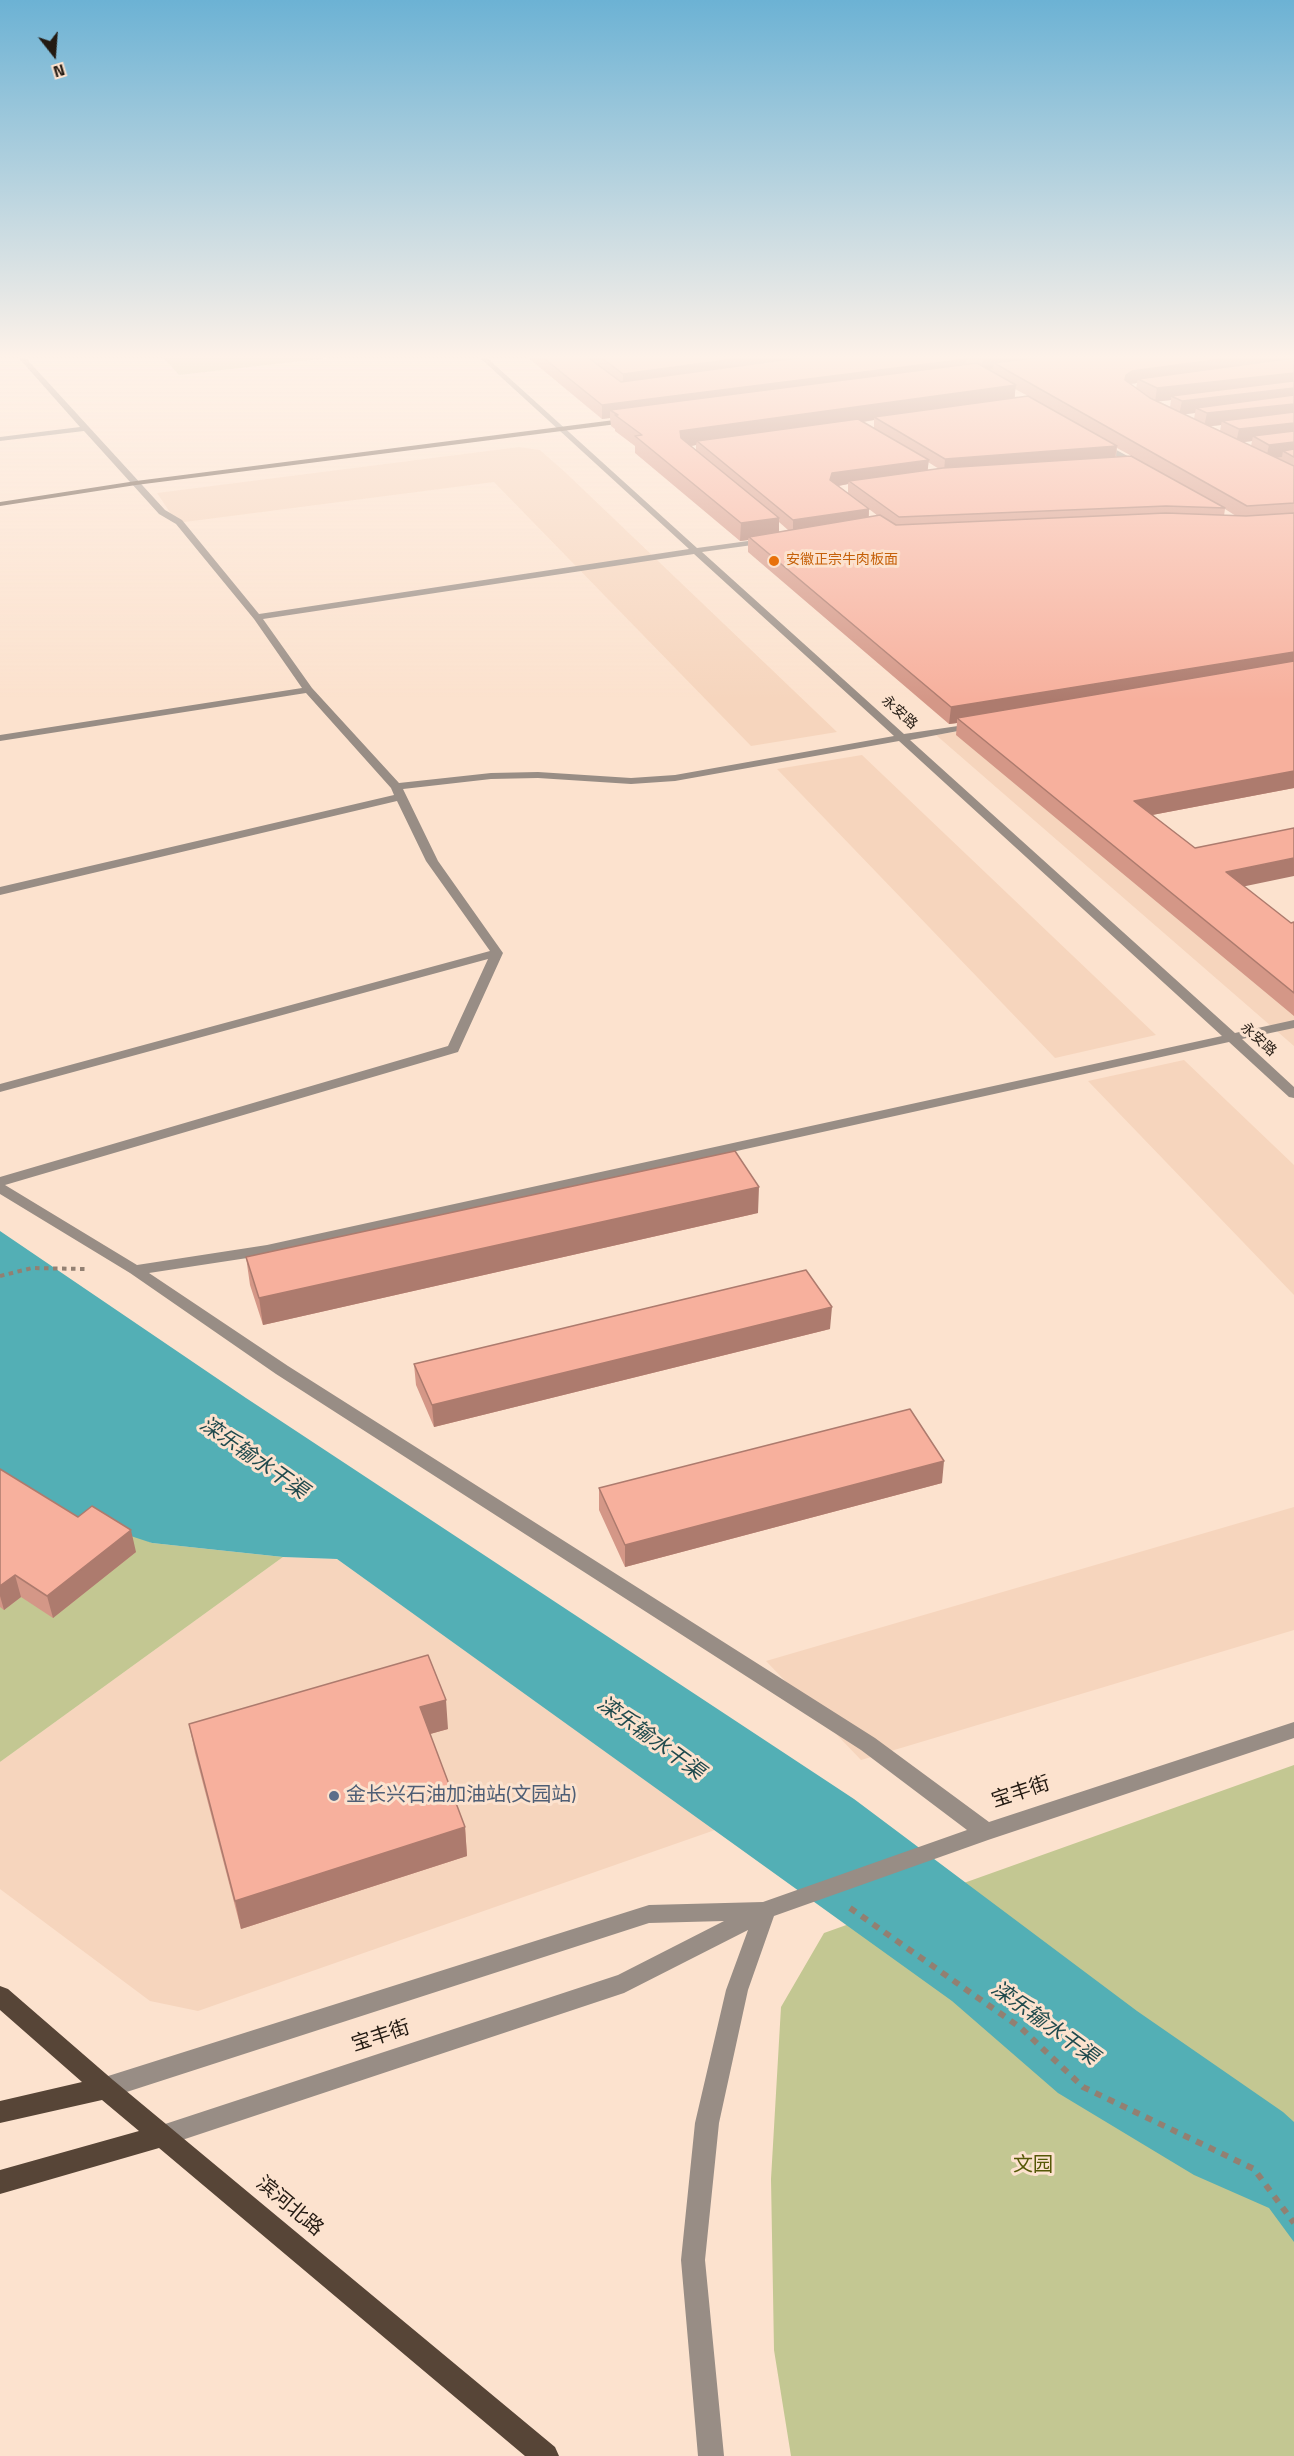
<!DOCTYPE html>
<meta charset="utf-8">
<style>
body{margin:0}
#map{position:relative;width:1294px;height:2456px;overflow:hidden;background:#fce2ce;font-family:"Titillium Web",sans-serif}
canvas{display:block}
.north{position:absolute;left:24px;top:24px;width:60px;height:60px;-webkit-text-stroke:4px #fce2ce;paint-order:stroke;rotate:163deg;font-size:16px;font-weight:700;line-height:24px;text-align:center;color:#231a12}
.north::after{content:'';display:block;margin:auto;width:21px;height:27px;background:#231a12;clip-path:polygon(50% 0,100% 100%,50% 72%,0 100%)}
</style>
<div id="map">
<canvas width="1294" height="2456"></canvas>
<div class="north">N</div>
</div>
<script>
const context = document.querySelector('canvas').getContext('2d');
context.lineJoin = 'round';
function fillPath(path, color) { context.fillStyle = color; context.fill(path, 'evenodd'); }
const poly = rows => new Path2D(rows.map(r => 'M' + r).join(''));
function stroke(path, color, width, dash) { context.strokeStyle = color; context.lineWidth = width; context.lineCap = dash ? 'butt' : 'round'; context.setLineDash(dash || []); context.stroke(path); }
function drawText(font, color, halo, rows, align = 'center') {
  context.font = font + ' "Titillium Web","Noto Sans SC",sans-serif'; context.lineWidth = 6; context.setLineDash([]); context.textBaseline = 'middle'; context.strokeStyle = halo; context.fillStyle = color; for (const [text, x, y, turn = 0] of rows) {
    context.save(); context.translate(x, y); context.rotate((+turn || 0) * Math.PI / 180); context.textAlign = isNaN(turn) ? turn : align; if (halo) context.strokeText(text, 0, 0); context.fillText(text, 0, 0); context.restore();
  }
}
fillPath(poly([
 [519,447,540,450,565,472,837,732,751,746,494,482,177,523,157,493],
 [1020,721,1294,941,1294,1046,936,735],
 [862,755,1156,1035,1055,1058,777,769],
 [1184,1060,1294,1165,1294,1295,1088,1081],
 [1294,1507,1294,1630,861,1760,766,1661],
 [283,1557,337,1559,715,1830,198,2011,150,2001,0,1889,0,1762]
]), '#f6d5bd');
fillPath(poly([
 [162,356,326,356,328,358,179,375],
 [0,1472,152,1543,283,1557,0,1762],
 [1294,1765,1294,2456,791,2456,774,2350,771,2179,781,2007,824,1933]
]), '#c3c792');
fillPath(poly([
 [0,1231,246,1398,854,1799,1137,2011,1283,2112,1294,2122,1294,2242,1269,2208,1194,2175,1058,2093,952,2001,337,1559,283,1557,152,1543,76,1518,0,1472]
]), '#53afb5');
stroke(poly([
 [0,1276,32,1268,86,1269]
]), '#928072', 4, [4.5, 4.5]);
stroke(poly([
 [850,1908,1021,2028,1083,2087,1254,2169,1294,2223]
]), '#928072', 6, [7, 7]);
fillPath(poly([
 [17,356,24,356,165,510,182,520,259,614,689,549,478,356,485,356,697,548,770,538,771,540,767,543,702,552,904,734,978,723,978,727,974,728,910,740,1235,1033,1294,1020,1294,1028,1242,1039,1294,1087,1294,1098,1289,1097,1229,1042,267,1255,149,1273,288,1366,875,1738,989,1822,1294,1722,1294,1738,988,1840,774,1916,748,1990,719,2123,705,2260,724,2456,698,2456,681,2260,695,2123,726,1990,748,1930,624,1993,164,2146,156,2143,152,2135,156,2127,618,1975,724,1921,649,1923,105,2099,97,2096,93,2088,97,2080,105,2077,649,1905,763,1902,967,1830,861,1750,276,1374,130,1273,0,1194,0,1177,448,1046,488,959,0,1092,0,1084,490,951,426,861,397,801,0,895,0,887,394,795,391,788,306,693,0,741,0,735,302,688,254,619,176,524,159,514,84,431,0,441,0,437,80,427,17,356],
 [694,554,894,736,675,775,631,778,538,772,491,773,399,783,312,688,263,619,694,554],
 [899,741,1222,1036,267,1245,137,1265,5,1185,458,1052,503,953,438,861,403,789,491,779,538,778,631,784,675,781,899,741],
 [1100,441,1144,465,1145,467,1138,469,1097,445,1100,441]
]), '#988d85');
fillPath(poly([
 [630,418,633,422,136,485,0,506,0,502,136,481,630,418],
 [0,1986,8,1989,113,2080,555,2447,559,2456,525,2456,159,2148,0,2194,0,2170,139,2131,102,2100,0,2123,0,2101,82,2082,0,2010,0,1986]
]), '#574537');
fillPath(poly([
 [526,356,1294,356,1294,788,1152,815,1291,923,1294,922,1294,1016,956,735,957,723,949,724,748,552,748,540,740,541,635,453,635,446,615,431,615,429,611,426,610,418,602,419],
 [1137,383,1136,388,1130,384],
 [1015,389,1028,396,1015,398],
 [1171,400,1170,407,1158,401],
 [1195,413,1194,419,1184,414],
 [874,420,874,428,864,422],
 [1221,425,1220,431,1210,426],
 [1252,441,1251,446,1243,442],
 [696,445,696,451,690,446],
 [1117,448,1128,454,1131,456,1116,457],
 [928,462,939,469,928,471],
 [848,484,848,493,839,486],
 [869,509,878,516,869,517],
 [1225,509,1236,516,1224,516],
 [779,522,788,530,779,532],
 [758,1213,263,1325,250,1285,246,1257],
 [830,1329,434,1427,416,1385,414,1364],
 [0,1469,136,1552,53,1618,21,1597,4,1610,0,1607],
 [942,1483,625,1567,599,1510,599,1488],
 [189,1724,448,1729,430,1734,465,1827,467,1856,241,1929,195,1753]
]), '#d49787');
fillPath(poly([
 [756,356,851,356,623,387,623,374],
 [993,356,1091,356,994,363,993,369,981,370,983,357],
 [1243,356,1294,356,1294,362,1138,379,1137,383,1130,384,1123,394,1126,375,1132,371],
 [967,359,965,372,618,415,610,410,610,418,602,419,602,405],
 [1294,373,1293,386,1171,396,1171,400,1155,402,1157,388],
 [1016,385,1014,401,874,417,874,420,701,445,697,441,696,445,680,448,680,431],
 [1294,388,1294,400,1196,408,1195,413,1179,415,1182,401],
 [1294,404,1294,417,1222,421,1221,425,1204,427,1207,413],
 [1294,423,1294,436,1253,436,1252,441,1236,443,1239,429],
 [1294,442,1294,455,1283,451,1282,457,1266,459,1269,445],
 [1117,446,1115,458,944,472,945,459],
 [929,460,927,474,849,481,848,484,832,487,830,480,832,473],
 [869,509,868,523,793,534,793,520],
 [779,518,779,535,749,537,748,540,740,541,741,523],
 [1294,652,1294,668,957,718,957,723,949,724,951,707],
 [1294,771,1294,788,1131,819,1134,801],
 [1294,858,1294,876,1222,891,1226,872],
 [759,1187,758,1213,263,1325,259,1298],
 [832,1307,830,1329,434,1427,432,1405],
 [944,1461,942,1483,625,1567,625,1545],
 [131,1530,136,1552,53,1618,47,1596],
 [15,1575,21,1597,4,1610,0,1596,0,1586],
 [446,1700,448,1729,423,1736,420,1707],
 [465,1827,467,1856,241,1929,235,1901]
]), '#ad7b6e');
const building = poly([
 [541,356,586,356,621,382,812,356,961,356,967,359,602,405,541,356],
 [599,356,756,356,623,374,599,356],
 [1049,356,1243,356,1132,371,1126,375,1125,380,1150,398,1294,466,1294,503,1247,506,994,363,1049,356],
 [1294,358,1294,373,1157,388,1138,379,1294,358],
 [977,363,1016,385,680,431,681,438,779,518,741,523,635,436,642,435,615,415,618,415,610,410,977,363],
 [1294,380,1294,388,1182,401,1171,396,1293,381,1294,380],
 [1294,395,1294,404,1207,413,1196,408,1294,395],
 [1028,396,1117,446,945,459,874,417,1028,396],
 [1294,412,1294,423,1239,429,1222,421,1294,412],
 [858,419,929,460,832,473,830,480,869,509,793,520,697,441,858,419],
 [1294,431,1294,442,1269,445,1253,436,1294,431],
 [1294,449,1294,457,1283,451,1294,449],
 [1131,456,1225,508,1166,506,899,517,849,481,943,468,1131,456],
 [1166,513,1246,516,1294,513,1294,652,951,707,749,537,880,515,896,525,1166,513],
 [1294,661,1294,771,1134,801,1195,848,1294,828,1294,858,1226,872,1291,923,1294,922,1294,993,957,718,1294,661],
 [735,1151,759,1187,259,1298,246,1257,735,1151],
 [806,1270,832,1307,432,1405,414,1364,806,1270],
 [910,1409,944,1461,625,1545,599,1488,910,1409],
 [0,1469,78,1517,92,1506,131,1530,47,1596,15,1575,0,1586,0,1469],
 [428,1655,446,1700,420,1707,465,1827,235,1901,189,1724,428,1655]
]);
fillPath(building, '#f7b09d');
stroke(building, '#ad7b6e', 1.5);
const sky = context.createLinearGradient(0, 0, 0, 700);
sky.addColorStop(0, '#6cb2d4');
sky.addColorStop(0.51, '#fef2e9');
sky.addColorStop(1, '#fef2e900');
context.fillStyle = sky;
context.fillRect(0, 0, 1294, 700);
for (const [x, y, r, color] of [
 [774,561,6,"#e8710a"],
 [334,1796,6,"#5c6f8a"]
]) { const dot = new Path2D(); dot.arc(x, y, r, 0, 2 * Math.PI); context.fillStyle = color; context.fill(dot); stroke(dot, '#fce2ce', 2); }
drawText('14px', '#c56008', '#fce2ce', [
 ["安徽正宗牛肉板面",786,561]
], 'left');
drawText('14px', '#231a12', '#fce2ce', [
 ["永安路",899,713,42],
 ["永安路",1258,1040,42]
]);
drawText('20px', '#231a12', '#fce2ce', [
 ["宝丰街",1021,1793,-18],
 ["宝丰街",381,2037,-18],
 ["滨河北路",289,2207,40]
]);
drawText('20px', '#4e5e75', '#fce2ce', [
 ["金长兴石油加油站(文园站)",346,1796]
], 'left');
drawText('20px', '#565807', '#fce2ce', [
 ["文园",1033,2166]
]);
drawText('italic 21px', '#204a4d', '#fce2ce', [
 ["滦乐输水干渠",253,1459,35],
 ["滦乐输水干渠",650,1739,36],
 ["滦乐输水干渠",1044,2024,36]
]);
</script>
